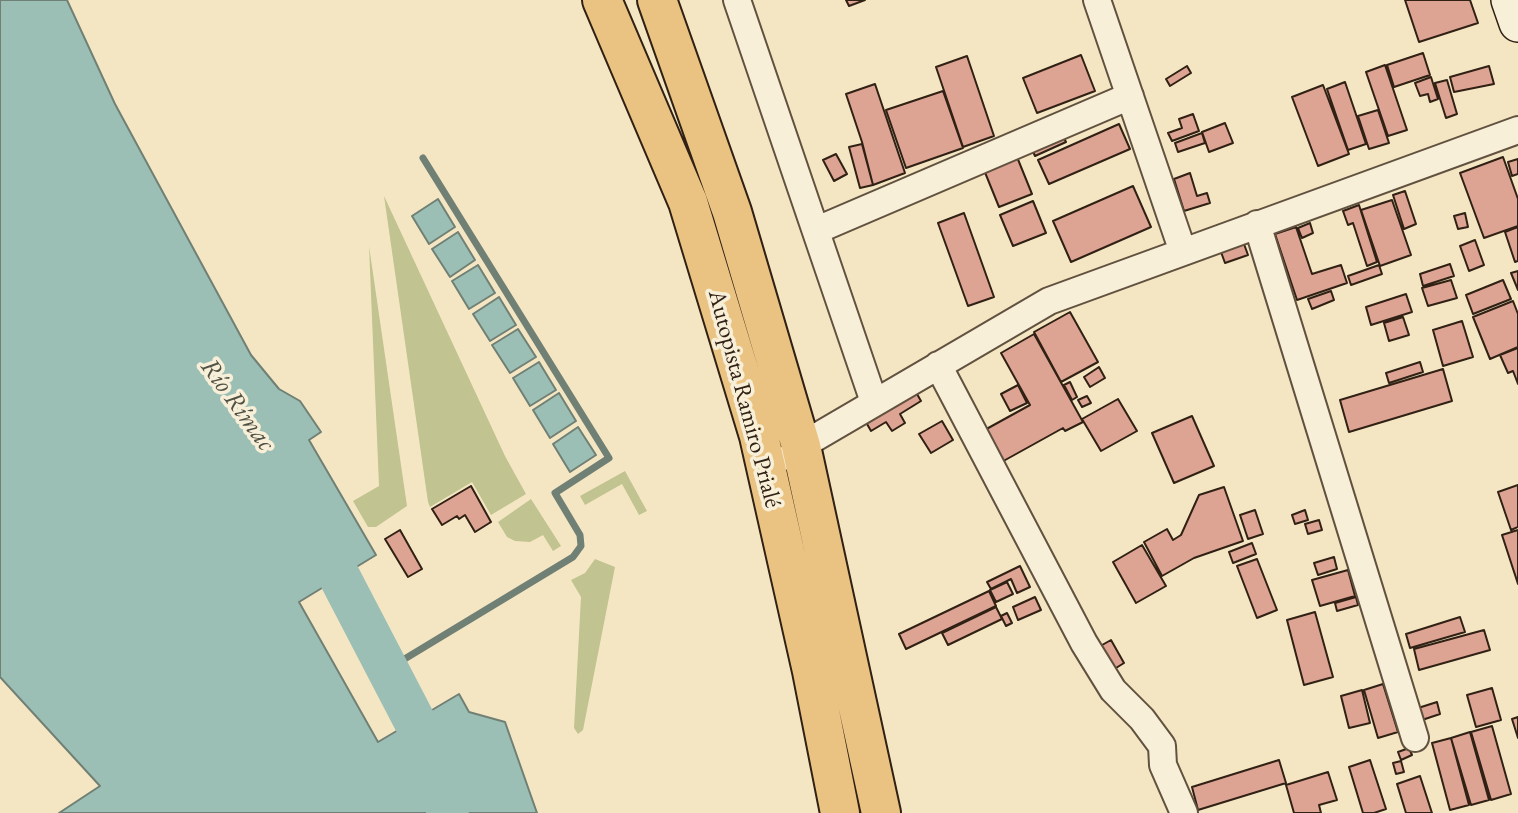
<!DOCTYPE html>
<meta charset="utf-8">
<style>
body{margin:0}
canvas{display:block;background:#f5e6c3}
</style>
<canvas width="1518" height="813"></canvas>
<script>
const context = document.querySelector('canvas').getContext('2d');
context.lineJoin = 'round';
function fillPath(path, color) { context.fillStyle = color; context.fill(path, 'evenodd'); }
const poly = rows => new Path2D(rows.map(r => 'M' + r).join(''));
function stroke(path, color, width, dash) { context.strokeStyle = color; context.lineWidth = width; context.lineCap = dash ? 'butt' : 'round'; context.setLineDash(dash || []); context.stroke(path); }
function drawText(font, color, halo, rows, align = 'center') {
  context.font = font + ' "EB Garamond",serif'; context.lineWidth = 7; context.setLineDash([]); context.textBaseline = 'middle'; context.strokeStyle = halo; context.fillStyle = color; for (const [text, x, y, turn = 0] of rows) {
    context.save(); context.translate(x, y); context.rotate((+turn || 0) * Math.PI / 180); context.textAlign = isNaN(turn) ? turn : align; if (halo) context.strokeText(text, 0, 0); context.fillText(text, 0, 0); context.restore();
  }
}
fillPath(poly([
 [384,196,505,456,526,494,491,515,472,482,430,507,428,502],
 [369,246,407,506,376,527,368,527,353,501,379,486],
 [625,471,647,511,639,515,622,484,585,505,580,496],
 [531,499,561,546,553,551,543,535,530,542,515,541,507,537,498,522],
 [595,559,615,567,583,730,578,734,574,728,581,597,571,580,585,573]
]), '#c1c390');
const water = poly([
 [0,0,67,0,115,104,251,355,279,389,300,401,321,432,309,440,376,555,299,602,378,742,459,694,469,712,505,722,537,813,59,813,100,786,0,677,0,0],
 [438,199,455,227,429,244,412,216,438,199],
 [458,232,475,260,450,277,432,249,458,232],
 [478,265,495,293,469,309,452,281,478,265],
 [499,297,516,325,490,341,473,314,499,297],
 [518,329,536,357,510,373,492,345,518,329],
 [539,362,556,390,530,406,513,378,539,362],
 [559,393,576,421,550,438,533,410,559,393],
 [578,427,596,455,570,472,553,444,578,427]
]);
fillPath(water, '#9cbfb5');
stroke(water, '#718075', 2);
stroke(poly([
 [388,669,573,557,581,546,580,535,555,493,609,458,423,158]
]), '#718075', 7);
stroke(poly([
 [313,526,452,793,447,813]
]), '#9cbfb5', 42);
const building = poly([
 [846,0,865,0,849,6,846,0],
 [1405,0,1470,0,1478,23,1419,42,1405,0],
 [1423,53,1430,75,1394,87,1387,65,1423,53],
 [1081,55,1095,91,1037,113,1023,78,1081,55],
 [967,56,994,136,963,147,936,67,967,56],
 [1385,65,1407,130,1388,136,1366,72,1385,65],
 [1187,66,1191,73,1170,86,1166,79,1187,66],
 [1489,66,1494,84,1454,92,1450,77,1489,66],
 [1431,77,1438,99,1430,102,1428,94,1420,96,1415,83,1431,77],
 [1447,80,1457,114,1446,118,1435,83,1447,80],
 [1345,82,1366,144,1348,150,1327,89,1345,82],
 [875,84,905,173,873,185,862,142,846,94,875,84],
 [1323,85,1349,154,1318,166,1292,97,1323,85],
 [943,91,963,148,906,168,886,110,943,91],
 [1378,110,1389,143,1369,149,1358,116,1378,110],
 [1193,114,1199,131,1172,141,1168,133,1182,128,1179,119,1193,114],
 [1225,123,1233,143,1209,152,1202,132,1225,123],
 [1119,124,1130,149,1049,184,1038,160,1119,124],
 [1060,130,1066,142,1035,156,1029,143,1060,130],
 [1202,133,1205,143,1178,152,1175,143,1202,133],
 [862,144,873,185,860,188,849,147,862,144],
 [1015,152,1032,194,999,207,982,165,1015,152],
 [836,154,847,174,834,181,823,160,836,154],
 [1503,157,1518,199,1518,226,1484,238,1460,173,1503,157],
 [1518,159,1518,174,1512,176,1508,162,1518,159],
 [1190,173,1197,196,1207,193,1210,203,1184,211,1174,179,1190,173],
 [1133,186,1151,227,1071,262,1053,221,1133,186],
 [1405,191,1416,224,1404,229,1393,195,1405,191],
 [1392,200,1411,255,1380,266,1361,210,1392,200],
 [1033,201,1046,233,1013,246,1000,215,1033,201],
 [1359,205,1377,262,1367,266,1353,223,1348,225,1343,211,1359,205],
 [964,213,994,297,968,306,938,223,964,213],
 [1465,213,1468,227,1458,229,1454,216,1465,213],
 [1310,223,1313,233,1302,238,1298,228,1310,223],
 [1296,227,1312,274,1341,265,1347,283,1297,300,1275,234,1296,227],
 [1518,227,1518,261,1515,262,1505,232,1518,227],
 [1475,240,1484,265,1469,271,1460,246,1475,240],
 [1244,244,1248,255,1225,263,1221,252,1244,244],
 [1450,264,1454,276,1423,286,1420,274,1450,264],
 [1379,265,1382,274,1351,285,1348,276,1379,265],
 [1518,271,1518,290,1511,273,1518,271],
 [1451,280,1457,298,1428,306,1422,288,1451,280],
 [1503,280,1511,299,1473,314,1466,295,1503,280],
 [1331,291,1334,300,1312,309,1308,299,1331,291],
 [1406,294,1412,312,1371,325,1366,307,1406,294],
 [1513,301,1518,314,1518,347,1490,359,1473,317,1513,301],
 [1070,312,1098,362,1061,382,1034,332,1070,312],
 [1403,317,1409,335,1389,341,1384,323,1403,317],
 [1462,321,1473,357,1443,366,1433,330,1462,321],
 [1034,334,1083,422,1065,431,1063,428,998,464,981,432,1030,405,1001,353,1034,334],
 [1518,348,1518,384,1513,371,1508,373,1500,355,1518,348],
 [1420,362,1423,372,1389,383,1386,373,1420,362],
 [1099,367,1105,378,1090,387,1084,377,1099,367],
 [1443,369,1452,401,1349,432,1340,400,1443,369],
 [1070,382,1077,397,1072,400,1064,385,1070,382],
 [1018,385,1027,403,1010,411,1001,394,1018,385],
 [913,387,921,401,900,414,905,423,892,431,886,422,871,431,863,417,913,387],
 [1087,396,1091,403,1082,407,1078,400,1087,396],
 [1118,399,1137,431,1101,451,1082,419,1118,399],
 [1192,416,1214,466,1174,483,1152,433,1192,416],
 [942,421,953,440,931,453,919,434,942,421],
 [1518,485,1518,527,1511,530,1498,492,1518,485],
 [471,486,491,522,475,532,465,515,459,519,457,516,442,525,432,509,471,486],
 [1224,487,1243,541,1194,558,1162,576,1144,542,1167,529,1173,540,1181,535,1199,495,1224,487],
 [1255,510,1263,534,1248,539,1240,515,1255,510],
 [1305,510,1308,520,1295,524,1292,515,1305,510],
 [1319,520,1322,530,1308,534,1305,524,1319,520],
 [400,530,422,569,408,577,385,539,400,530],
 [1518,530,1518,584,1502,535,1518,530],
 [1252,543,1256,554,1233,563,1229,552,1252,543],
 [1142,545,1166,586,1136,603,1113,562,1142,545],
 [1334,557,1337,569,1318,575,1314,563,1334,557],
 [1257,559,1277,610,1257,618,1237,566,1257,559],
 [1020,566,1030,587,1017,593,1011,579,991,589,987,582,1020,566],
 [1348,570,1355,596,1320,606,1312,580,1348,570],
 [1007,582,1013,594,996,602,990,590,1007,582],
 [989,591,996,606,906,649,899,634,989,591],
 [1035,597,1041,610,1018,620,1013,607,1035,597],
 [1356,597,1358,605,1337,611,1335,603,1356,597],
 [996,607,1002,619,948,645,942,633,996,607],
 [1315,612,1333,677,1304,685,1287,620,1315,612],
 [1007,613,1012,623,1006,626,1001,616,1007,613],
 [1460,617,1465,632,1410,648,1406,634,1460,617],
 [1484,630,1490,650,1419,670,1414,649,1484,630],
 [1111,640,1124,663,1108,673,1095,649,1111,640],
 [1383,684,1398,732,1378,738,1364,690,1383,684],
 [1492,688,1501,720,1476,727,1467,695,1492,688],
 [1362,690,1370,723,1349,728,1341,696,1362,690],
 [1437,702,1440,714,1419,721,1415,709,1437,702],
 [1518,717,1518,738,1512,719,1518,717],
 [1492,726,1511,794,1491,800,1471,732,1492,726],
 [1470,732,1489,800,1471,805,1451,738,1470,732],
 [1451,738,1469,805,1450,810,1432,743,1451,738],
 [1409,748,1412,755,1401,760,1398,752,1409,748],
 [1279,760,1286,783,1198,810,1192,787,1279,760],
 [1370,760,1386,809,1374,813,1363,813,1349,767,1370,760],
 [1401,761,1404,772,1396,774,1393,763,1401,761],
 [1328,772,1337,800,1319,805,1321,813,1294,813,1286,785,1328,772],
 [1420,776,1432,813,1406,813,1397,784,1420,776]
]);
fillPath(building, '#dea493');
stroke(building, '#302114', 2);
const street = poly([
 [737,0,874,402],
 [1097,0,1183,252],
 [1257,224,1415,738],
 [817,230,1130,96],
 [938,365,1084,643,1113,690,1142,719,1162,746,1163,765,1184,813],
 [790,457,801,446,1049,301,1518,130]
]);
const secondary = poly([
 [1510,0,1518,23]
]);
const highway = poly([
 [602,0,688,202,759,436,812,671,840,813],
 [657,0,732,212,801,446,881,813]
]);
stroke(street, '#615240', 30);
stroke(secondary, '#302114', 40);
stroke(highway, '#302114', 42);
stroke(street, '#f8efd8', 26);
stroke(secondary, '#f8efd8', 37);
stroke(highway, '#eac382', 38);
drawText('24px', '#302114', '#f8efd8', [
 ["Autopista Ramiro Prialé",744,399,75]
]);
drawText('italic 26px', '#505044', '#f8efd8', [
 ["Río Rímac",237,405,54]
]);
</script>
